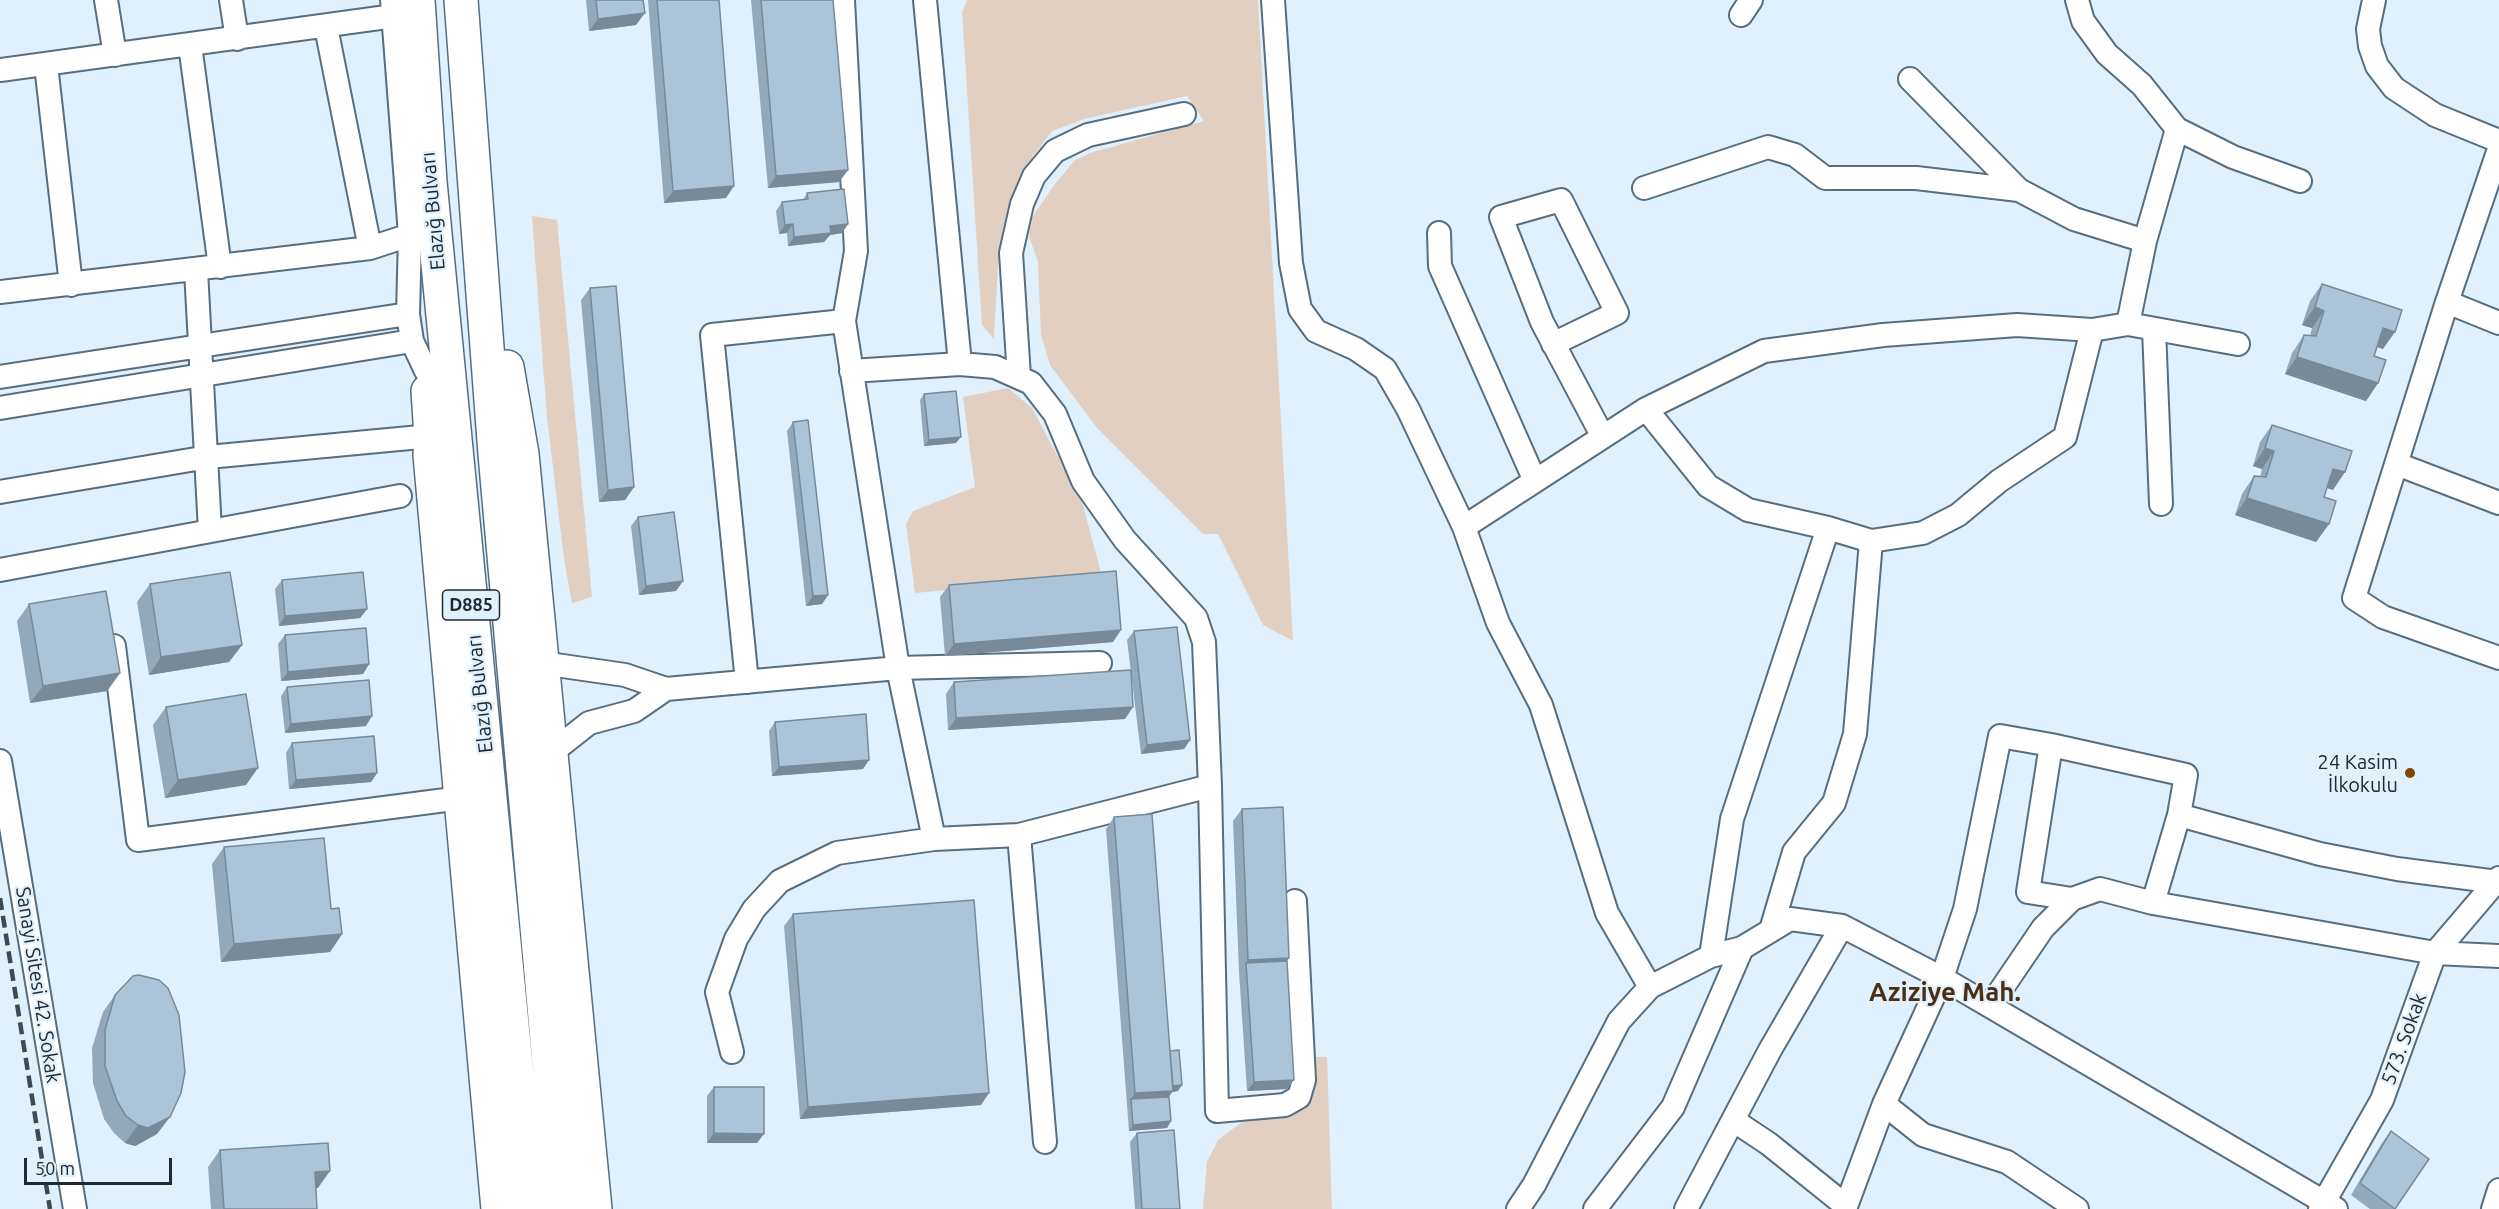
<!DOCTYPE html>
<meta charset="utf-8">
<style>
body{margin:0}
#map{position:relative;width:2499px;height:1209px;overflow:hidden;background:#e0f0fd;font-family:Ubuntu,sans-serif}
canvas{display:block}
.scale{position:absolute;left:24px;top:1158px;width:148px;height:27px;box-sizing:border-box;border:3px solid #202931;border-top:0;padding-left:8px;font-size:18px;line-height:21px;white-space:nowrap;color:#202931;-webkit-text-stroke:4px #e0f0fd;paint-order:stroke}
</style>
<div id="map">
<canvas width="2499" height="1209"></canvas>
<div class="scale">50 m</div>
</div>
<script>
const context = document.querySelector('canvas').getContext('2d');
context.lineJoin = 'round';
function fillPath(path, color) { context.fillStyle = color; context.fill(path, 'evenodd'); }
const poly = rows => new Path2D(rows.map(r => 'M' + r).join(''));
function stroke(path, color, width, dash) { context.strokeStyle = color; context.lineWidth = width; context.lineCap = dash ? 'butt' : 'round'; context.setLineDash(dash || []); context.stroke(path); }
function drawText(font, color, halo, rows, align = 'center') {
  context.font = font + ' Ubuntu,sans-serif'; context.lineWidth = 4.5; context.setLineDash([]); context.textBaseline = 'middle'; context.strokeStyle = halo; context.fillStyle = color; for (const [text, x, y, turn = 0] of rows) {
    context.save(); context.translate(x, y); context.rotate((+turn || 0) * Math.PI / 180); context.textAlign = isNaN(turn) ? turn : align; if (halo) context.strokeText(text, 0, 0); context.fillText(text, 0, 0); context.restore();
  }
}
fillPath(poly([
 [967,0,1258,0,1293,641,1263,625,1218,534,1203,534,1097,428,1050,365,1041,335,1038,262,1029,236,1030,220,1055,184,1075,160,1090,153,1204,121,1187,96,1084,119,1052,131,1024,168,1009,215,998,265,994,339,982,325,962,12],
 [532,216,557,220,592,597,572,603,564,559,547,418],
 [1008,388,1032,408,1082,502,1102,576,915,593,906,524,913,511,975,487,963,397],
 [1315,1057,1327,1057,1332,1209,1203,1209,1207,1162,1218,1140,1242,1122,1297,1112,1311,1099]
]), '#e1d0c2');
const minor = poly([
 [106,0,115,55],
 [231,0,237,39],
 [392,0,410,235,408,314,412,341,426,371],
 [843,0,856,251,844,321,898,668,934,839],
 [925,0,960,364],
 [1273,0,1291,263,1300,309,1316,331,1356,349,1385,369,1408,409,1464,527,1498,623,1541,705,1607,913,1650,987],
 [2077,0,2083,21,2107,54,2142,85,2177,129,2233,157,2300,181],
 [2374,0,2368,29,2370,46,2377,66,2394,88,2435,115,2499,141],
 [1741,15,1751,0],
 [326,27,370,248],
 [190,45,220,267],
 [46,65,71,285],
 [0,70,394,16],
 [1910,79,2019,190,2074,219,2145,241,2128,324],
 [2499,149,2447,302,2354,598,2383,617,2499,658],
 [1644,188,1768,147,1795,155,1825,178,1916,178,2019,190],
 [1439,233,1440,266,1535,481],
 [2145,241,2177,129],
 [196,270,210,531],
 [0,292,370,248,410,235],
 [2447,302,2499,323],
 [2154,329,2161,504],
 [1553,344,1617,313,1561,200,1501,217,1542,322,1603,437],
 [0,377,408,314],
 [1019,377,1011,253,1022,204,1034,176,1055,151,1088,135,1184,114],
 [0,408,412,341],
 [1646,409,1708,486,1748,510,1828,528,1871,541,1923,533,1958,515,1999,481,2065,437,2092,330],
 [2397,464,2499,503],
 [0,492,208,457,431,436],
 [1464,527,1646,409,1764,351,1883,335,2017,325,2092,330,2128,324,2238,344],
 [0,570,400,496],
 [114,646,138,840,461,798],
 [542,663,625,675,666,689,898,668,1100,663],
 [747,682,712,335,844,321],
 [2051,745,2186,775,2179,815,2153,903],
 [551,753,589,723,634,711,666,689],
 [0,761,75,1209],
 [1210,786,1217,1111,1285,1105,1299,1097,1304,1080,1295,901],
 [2179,815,2320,854,2397,869,2498,882],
 [1019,835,1045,1142],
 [1771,930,1794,852,1834,803,1855,734,1871,541],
 [1711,956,1732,819,1828,528],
 [1990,1006,2043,928,2072,899,2100,889,2153,903,2435,953,2499,956],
 [732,1052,717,992,736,939,754,909,780,881,837,853,934,839,1019,835,1210,786,1204,642,1196,618,1125,540,1083,481,1055,414,1031,383,995,367,960,364,851,371],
 [1884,1104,1923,1135,2007,1162,2077,1209],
 [1733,1120,1769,1144,1846,1206],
 [1518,1209,1534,1185,1619,1021,1650,987,1711,956,1742,948,1790,919,1842,926,1942,978,2336,1209],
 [1595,1209,1673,1107,1742,948],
 [1686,1209,1770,1050,1842,926],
 [1845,1209,1884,1104,1942,978,1965,909,2000,736,2051,745,2028,892,2072,899],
 [2320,1209,2382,1100,2435,953,2499,878],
 [2493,1209,2499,1190]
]);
const highway = poly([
 [418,0,430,182,530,1209],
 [461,0,495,454,562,1209],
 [507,367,522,454,595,1209],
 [428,391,431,436,430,455,498,1209]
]);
stroke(minor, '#576e80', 26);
stroke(highway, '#576e80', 36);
stroke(minor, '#fff', 22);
stroke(highway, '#fff', 33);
stroke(poly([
 [0,898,50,1209]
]), '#3e4951', 4.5, [12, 6]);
fillPath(poly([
 [586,0,643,0,636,25,589,31],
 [648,0,719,0,726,198,664,203],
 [751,0,833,0,848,170,839,182,768,188],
 [807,193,848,224,842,233,830,235,824,242,788,246,787,233,779,234,776,211,782,202,803,200],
 [2322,284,2383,349,2377,347,2374,356,2378,383,2366,401,2285,374,2292,353,2304,335,2310,336,2312,328,2302,325,2310,301],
 [590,288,634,487,625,500,599,502,581,300],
 [924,394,956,443,924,446,920,400],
 [793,422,828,595,822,604,806,606,787,431],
 [2272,425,2333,490,2327,488,2324,497,2329,524,2316,542,2235,515,2242,494,2254,476,2260,477,2262,469,2253,466,2260,442],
 [638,517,683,581,676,591,639,595,631,526],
 [282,580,367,609,360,618,279,626,275,589],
 [150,584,242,645,229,662,149,675,137,602],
 [949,585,1113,642,945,656,940,597],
 [29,604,120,673,107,691,30,703,17,621],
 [1134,631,1190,740,1184,749,1141,754,1127,640],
 [285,635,369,664,363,674,281,681,278,644],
 [954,682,1125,719,948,730,946,694],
 [287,687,366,726,285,733,281,696],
 [166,707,246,785,165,798,153,725],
 [775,722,863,769,772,776,769,731],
 [292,743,377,773,371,782,289,789,286,753],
 [1242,809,1289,958,1287,961,1287,1089,1247,1091,1239,972,1233,821],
 [1114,817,1170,1051,1178,1091,1172,1092,1169,1097,1171,1121,1167,1128,1129,1131,1106,829],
 [224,847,331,909,342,934,330,952,221,962,212,864],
 [793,914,981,1105,800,1119,784,926],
 [115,995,157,1134,135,1146,125,1143,114,1133,104,1119,93,1083,92,1048,103,1012],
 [714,1087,757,1143,707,1143,707,1096],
 [2391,1131,2395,1209,2370,1209,2351,1195,2382,1143],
 [1137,1133,1180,1209,1135,1209,1130,1142],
 [220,1150,318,1188,316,1188,317,1209,211,1209,208,1167]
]), '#93a9ba');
fillPath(poly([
 [645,13,636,25,589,31,598,19],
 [848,170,839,182,768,188,776,176],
 [734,186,726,198,664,203,673,191],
 [793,224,787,233,779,234,785,225],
 [848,224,842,233,830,235,824,242,788,246,794,237,830,226],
 [2315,307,2324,311,2312,328,2302,325],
 [2383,328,2395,332,2383,349,2371,345],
 [2297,357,2378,383,2366,401,2285,374],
 [961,437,956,443,924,446,929,440],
 [2265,448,2274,451,2262,469,2253,466],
 [2333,469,2345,472,2333,490,2321,486],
 [634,487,625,500,599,502,608,490],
 [2247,498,2329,524,2316,542,2235,515],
 [683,581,676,591,639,595,646,586],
 [828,595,822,604,806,606,813,596],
 [367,609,360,618,279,626,285,616],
 [1121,630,1113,642,945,656,954,644],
 [242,645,229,662,149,675,161,657],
 [369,664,363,674,281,681,288,672],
 [120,673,107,691,30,703,43,686],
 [1133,707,1125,719,948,730,956,718],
 [372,716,366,726,285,733,291,724],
 [1190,740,1184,749,1141,754,1147,745],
 [869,760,863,769,772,776,779,767],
 [258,768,246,785,165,798,178,780],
 [377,773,371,782,289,789,296,780],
 [342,934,330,952,221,962,234,944],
 [1289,958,1281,971,1246,963,1248,960],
 [1294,1080,1287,1089,1247,1091,1254,1082],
 [1182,1085,1178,1091,1172,1092,1164,1103,1131,1099,1135,1093,1168,1086],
 [989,1093,981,1105,800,1119,808,1107],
 [170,1117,157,1134,135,1146,125,1143,138,1125],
 [1171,1121,1167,1128,1129,1131,1133,1125],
 [714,1133,764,1134,757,1143,707,1143],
 [330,1171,318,1188,302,1189,315,1172]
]), '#788997');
const building = poly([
 [596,0,643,0,645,13,598,19,596,0],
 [657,0,719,0,734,186,673,191,657,0],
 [761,0,833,0,848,170,776,176,761,0],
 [844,189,848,224,830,226,831,233,794,237,793,224,785,225,782,202,808,199,807,193,844,189],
 [2322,284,2402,310,2395,332,2383,328,2374,356,2386,360,2378,383,2297,357,2304,335,2316,336,2324,311,2315,307,2322,284],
 [616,286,634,487,608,490,590,288,616,286],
 [956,391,961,437,929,440,924,394,956,391],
 [808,420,828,595,813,596,793,422,808,420],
 [2272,425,2352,451,2345,472,2333,469,2324,497,2336,501,2329,524,2247,498,2254,476,2266,477,2274,451,2265,448,2272,425],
 [674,512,683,581,646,586,638,517,674,512],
 [1116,571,1121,630,954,644,949,585,1116,571],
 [230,572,242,645,161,657,150,584,230,572],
 [363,572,367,609,285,616,282,580,363,572],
 [106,591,120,673,43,686,29,604,106,591],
 [1177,627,1190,740,1147,745,1134,631,1177,627],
 [366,628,369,664,288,672,285,635,366,628],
 [1131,670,1133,707,956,718,954,682,1131,670],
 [369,680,372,716,291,724,287,687,369,680],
 [246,694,258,768,178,780,166,707,246,694],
 [866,714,869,760,779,767,775,722,866,714],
 [374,736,377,773,296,780,292,743,374,736],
 [1283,807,1289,958,1248,960,1242,809,1283,807],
 [1152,814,1173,1091,1135,1093,1114,817,1152,814],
 [324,838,331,909,339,908,342,934,234,944,224,847,324,838],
 [974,900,989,1093,808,1107,793,914,974,900],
 [1287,961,1294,1080,1254,1082,1246,963,1287,961],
 [139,975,159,980,168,988,179,1015,185,1072,181,1093,170,1117,148,1128,138,1125,126,1116,117,1101,105,1066,105,1030,115,995,133,976,139,975],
 [1179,1050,1182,1085,1173,1086,1170,1051,1179,1050],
 [714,1087,764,1087,764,1134,714,1133,714,1087],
 [1169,1097,1171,1121,1133,1125,1131,1099,1169,1097],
 [1174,1130,1180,1209,1142,1209,1137,1133,1174,1130],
 [2391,1131,2429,1159,2395,1209,2360,1183,2391,1131],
 [328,1143,330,1171,315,1172,317,1209,224,1209,220,1150,328,1143]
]);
fillPath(building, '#abc4d8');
stroke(building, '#788997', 1.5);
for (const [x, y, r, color] of [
 [2410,773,6,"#824800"]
]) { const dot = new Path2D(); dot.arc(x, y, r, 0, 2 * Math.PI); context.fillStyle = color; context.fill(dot); stroke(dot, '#e0f0fd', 2); }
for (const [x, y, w] of [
 [471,605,57]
]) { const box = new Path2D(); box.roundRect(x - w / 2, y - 15, w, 30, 4.5); context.fillStyle = '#e0f0fd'; context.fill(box); stroke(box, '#202931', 1.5); }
drawText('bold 18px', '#202931', null, [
 ["D885",471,605]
]);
drawText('20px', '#202931', '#e0f0fd', [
 ["Elazığ Bulvarı",433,211,-95],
 ["Elazığ Bulvarı",480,694,-96],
 ["Sanayi Sitesi 42. Sokak",38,985,81],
 ["573. Sokak",2404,1039,-70]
]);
drawText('20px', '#202931', '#e0f0fd', [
 ["24 Kasim",2398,762],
 ["İlkokulu",2398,785]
], 'right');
drawText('bold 26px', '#4c2f12', '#e0f0fd', [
 ["Aziziye Mah.",1945,992]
]);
</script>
